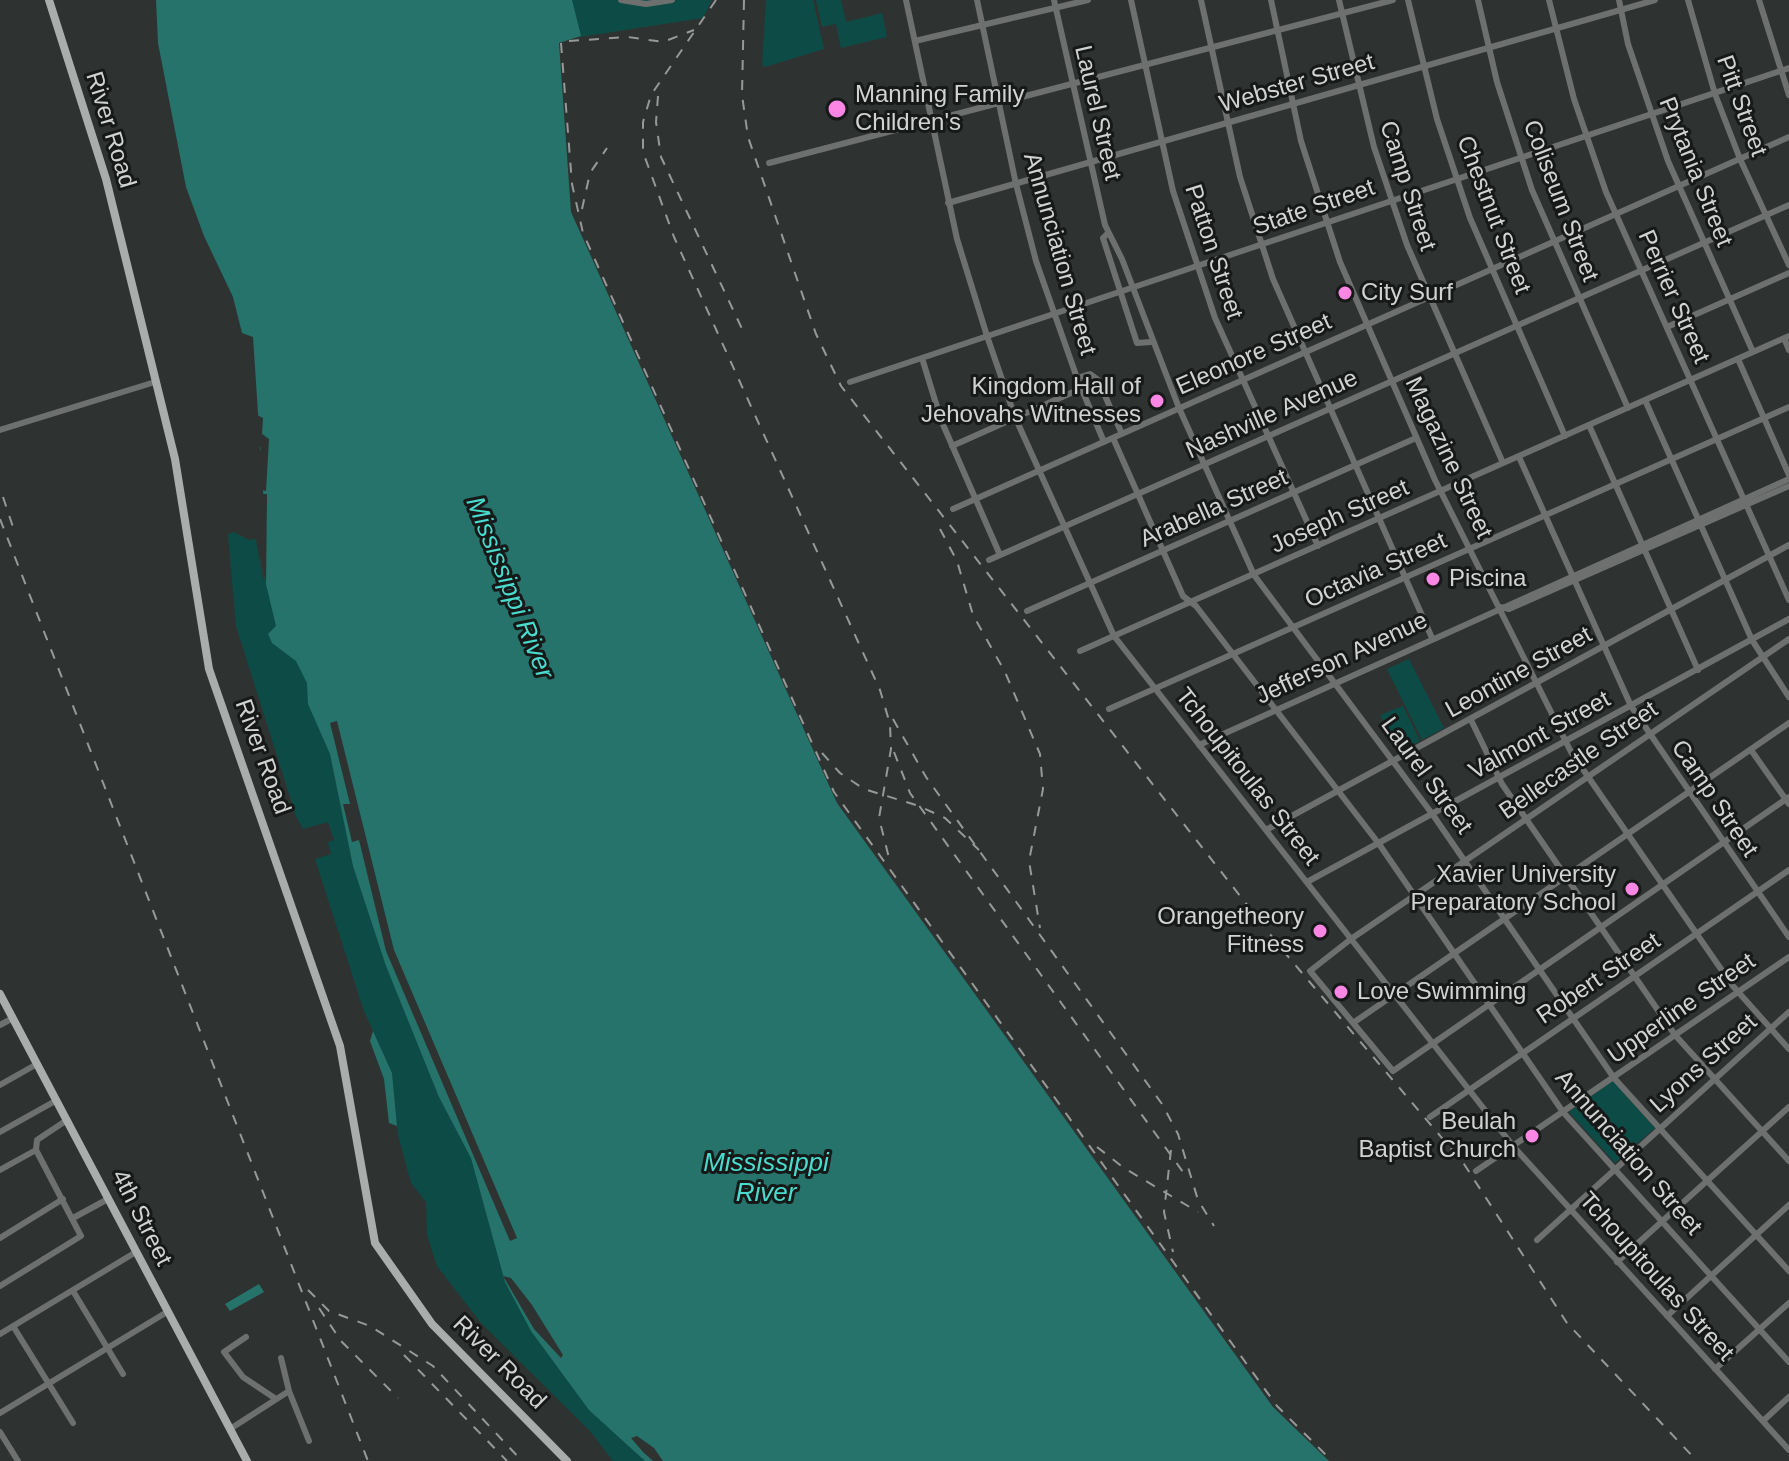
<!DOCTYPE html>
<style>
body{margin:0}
canvas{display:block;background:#2e3231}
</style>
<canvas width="1789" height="1461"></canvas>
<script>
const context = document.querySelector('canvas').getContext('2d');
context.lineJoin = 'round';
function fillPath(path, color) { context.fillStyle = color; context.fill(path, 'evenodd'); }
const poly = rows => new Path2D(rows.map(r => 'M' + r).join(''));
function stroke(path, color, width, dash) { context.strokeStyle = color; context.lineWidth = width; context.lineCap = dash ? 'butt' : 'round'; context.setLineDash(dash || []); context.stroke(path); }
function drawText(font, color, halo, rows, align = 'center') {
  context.font = font + ' Helvetica,sans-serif'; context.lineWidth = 6; context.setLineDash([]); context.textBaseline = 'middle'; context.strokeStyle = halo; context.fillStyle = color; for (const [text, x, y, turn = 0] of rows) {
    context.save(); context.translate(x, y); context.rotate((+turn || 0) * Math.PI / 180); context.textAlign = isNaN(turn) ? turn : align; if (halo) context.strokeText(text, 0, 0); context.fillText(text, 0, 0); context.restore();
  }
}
fillPath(poly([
 [553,0,712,0,703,18,574,38],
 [766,0,813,0,824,49,765,67,762,65],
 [816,0,841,0,846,22,882,13,887,37,841,48,836,24,822,27],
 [234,532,249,540,256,539,262,575,304,653,654,1461,613,1461,590,1431,481,1323,437,1266,427,1235,426,1202,411,1183,398,1135,392,1073,364,1011,315,859,331,854,328,842,334,840,328,822,303,829,296,816,236,626,228,534],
 [1409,659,1444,728,1422,740,1387,669],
 [1403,706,1420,741,1399,752,1380,715],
 [1613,1081,1655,1128,1615,1163,1569,1112]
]), '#0d4c46');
fillPath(poly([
 [156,0,572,0,581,36,559,43,571,212,837,803,1273,1407,1329,1461,645,1461,589,1410,531,1331,505,1282,471,1158,439,1097,386,966,353,866,330,754,308,704,307,683,296,661,272,643,268,634,276,626,260,559,265,520,253,337,242,333,233,297,204,236,186,187,158,43],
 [373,1031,392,1073,397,1126,389,1123,384,1079,370,1041],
 [259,1284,264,1292,230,1311,225,1304]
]), '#25736b');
fillPath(poly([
 [257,415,263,418,262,434,269,439,266,491,259,489,257,463,261,448,256,439],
 [259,494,267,494,266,584,257,546,261,519],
 [337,721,394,950,517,1238,510,1241,386,951,359,840,352,842,344,808,343,804,350,804,330,723],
 [503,1276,511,1278,532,1305,563,1355,561,1358,534,1329],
 [637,1436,654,1448,663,1461,653,1461,643,1452,631,1438]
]), '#2e3231');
stroke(poly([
 [621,0,646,4,672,0],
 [906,0,957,239,987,336,1015,417,1114,636,1513,1146,1789,1450],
 [977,0,1016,184,1036,261,1077,378,1090,374,1098,380,1122,434],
 [1054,0,1105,225,1122,259,1179,408,1254,575,1433,815,1614,1078,1789,1271],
 [1131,0,1173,191,1215,318,1318,546],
 [1201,0,1240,177,1273,279,1432,638],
 [1271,0,1301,141,1340,262,1435,480,1571,752,1732,985,1789,1049],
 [1339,0,1374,147,1407,245,1503,463],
 [1408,0,1437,119,1470,218,1565,436],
 [1478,0,1497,82,1532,190,1628,408],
 [1549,0,1574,99,1606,192,1789,600],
 [1619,0,1628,44,1668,161,1753,352],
 [1688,0,1715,94,1740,159,1789,265],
 [1759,0,1789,95],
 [915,41,1088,0],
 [769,163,1393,0],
 [948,203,1655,0],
 [1108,233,1103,238,1137,343,1151,342],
 [1667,327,1789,273],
 [1784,338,1789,350],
 [922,358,941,420,1000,555],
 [1738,359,1789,475],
 [1077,378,1104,442],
 [850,382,1789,68],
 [1645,400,1752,640,1789,697],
 [1589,425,1698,670],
 [0,430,155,382],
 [1113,438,1183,596,1196,606,1379,844,1563,1112,1789,1362],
 [952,446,1080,389],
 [1519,457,1631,706,1789,937],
 [953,509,1789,137],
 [989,560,1789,205],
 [1500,607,1509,609,1789,486],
 [1027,611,1416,438],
 [1789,639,1351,939,1310,971,1393,1071,1789,797],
 [1080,651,1789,336],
 [1109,709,1789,407],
 [1471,720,1502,784,1675,1035,1789,1161],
 [1199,745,1789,479],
 [1751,750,1789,804],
 [1266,830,1789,545],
 [1307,882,1789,619],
 [1353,1023,1789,723],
 [0,1025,13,1018],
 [0,1085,37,1064],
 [1430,1117,1789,870],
 [0,1132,57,1100],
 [0,1170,36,1150,37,1140,67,1120],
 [1476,1171,1789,957],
 [73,1218,108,1199],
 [0,1238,63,1199],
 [1537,1240,1789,1012],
 [1617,1262,1789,1107],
 [0,1286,81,1236,36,1150],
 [73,1291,123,1374],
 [1667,1316,1789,1205],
 [13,1326,73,1423],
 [0,1334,136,1252],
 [246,1337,224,1352,243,1377,276,1399],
 [281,1358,289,1391,309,1441],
 [1715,1369,1789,1303],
 [0,1413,167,1312],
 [1763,1421,1789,1397],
 [230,1429,289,1391],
 [0,1432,18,1461]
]), '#6d706f', 6);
stroke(poly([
 [49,0,106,179,175,459,209,669,340,1046,375,1243,432,1324,567,1461],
 [0,994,247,1461]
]), '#a9aead', 8);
stroke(poly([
 [716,0,651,95,643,122,643,152,674,237,880,690,890,724,891,749,879,818,890,862],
 [744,0,742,95,748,137,816,334,841,386,1280,947,1464,1164,1567,1323,1697,1461],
 [569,41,628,37,663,42,694,30],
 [561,43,572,184,583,233,834,792,1200,1299],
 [658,96,656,122,661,157,744,333],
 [582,209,590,173,607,148],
 [3,497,14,530],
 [0,519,368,1461],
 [940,529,957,561,973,615,1005,672,1040,754,1043,789,1029,861,1040,928],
 [893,719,926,777,1162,1104,1178,1134,1198,1200,1214,1226],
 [894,752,910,793,1183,1172],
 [822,753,840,773,864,789,919,806,945,818,979,850],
 [1097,1147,1124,1168,1198,1212],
 [1171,1150,1164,1212,1173,1252],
 [308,1290,329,1311,370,1326,433,1366,522,1461],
 [1194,1291,1277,1406,1332,1461],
 [319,1308,341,1341,398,1398],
 [404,1355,507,1461]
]), '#979999', 2, [10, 10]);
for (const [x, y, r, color] of [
 [837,109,10,"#fc86e3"],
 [1345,293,8,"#fc86e3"],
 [1157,401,8,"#fc86e3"],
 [1433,579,8,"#fc86e3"],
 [1632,889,8,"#fc86e3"],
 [1320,931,8,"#fc86e3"],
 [1341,992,8,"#fc86e3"],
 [1532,1136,8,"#fc86e3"]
]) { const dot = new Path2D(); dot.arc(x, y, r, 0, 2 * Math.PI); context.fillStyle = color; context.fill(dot); stroke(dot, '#171919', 3); }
drawText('24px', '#d1d3d3', '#171919', [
 ["Webster Street",1297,84,-16],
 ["Pitt Street",1741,106,70],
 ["Laurel Street",1097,113,77],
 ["River Road",110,130,73],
 ["Prytania Street",1695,172,68],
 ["Camp Street",1407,186,72],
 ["Coliseum Street",1560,201,69],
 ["State Street",1314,208,-19],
 ["Chestnut Street",1493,215,69],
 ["Patton Street",1213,252,72],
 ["Annunciation Street",1059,254,74],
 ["Perrier Street",1673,297,66],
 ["Eleonore Street",1254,355,-24],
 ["Nashville Avenue",1272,415,-24],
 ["Magazine Street",1448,458,65],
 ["Arabella Street",1214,509,-24],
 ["Joseph Street",1340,517,-24],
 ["Octavia Street",1376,571,-24],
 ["Jefferson Avenue",1342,659,-25],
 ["Leontine Street",1519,673,-29],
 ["Valmont Street",1540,736,-29],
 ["River Road",262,757,70],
 ["Bellecastle Street",1579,761,-35],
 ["Laurel Street",1426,776,54],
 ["Tchoupitoulas Street",1247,777,52],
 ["Camp Street",1714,799,56],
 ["Robert Street",1599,979,-34],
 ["Upperline Street",1682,1009,-35],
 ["Lyons Street",1704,1064,-42],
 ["Annunciation Street",1628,1153,49],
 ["4th Street",141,1218,63],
 ["Tchoupitoulas Street",1656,1277,48],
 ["River Road",499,1363,45]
]);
drawText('24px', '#d1d3d3', '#171919', [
 ["Manning Family",855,95],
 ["Children's",855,123],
 ["City Surf",1361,293],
 ["Kingdom Hall of",1141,387,"right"],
 ["Jehovahs Witnesses",1141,415,"right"],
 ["Piscina",1449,579],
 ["Xavier University",1616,875,"right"],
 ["Preparatory School",1616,903,"right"],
 ["Orangetheory",1304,917,"right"],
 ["Fitness",1304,945,"right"],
 ["Love Swimming",1357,992],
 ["Beulah",1516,1122,"right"],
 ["Baptist Church",1516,1150,"right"]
], 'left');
drawText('italic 26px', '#49dcce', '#171919', [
 ["Mississippi River",509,588,68],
 ["Mississippi",766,1164],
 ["River",766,1194]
]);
</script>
